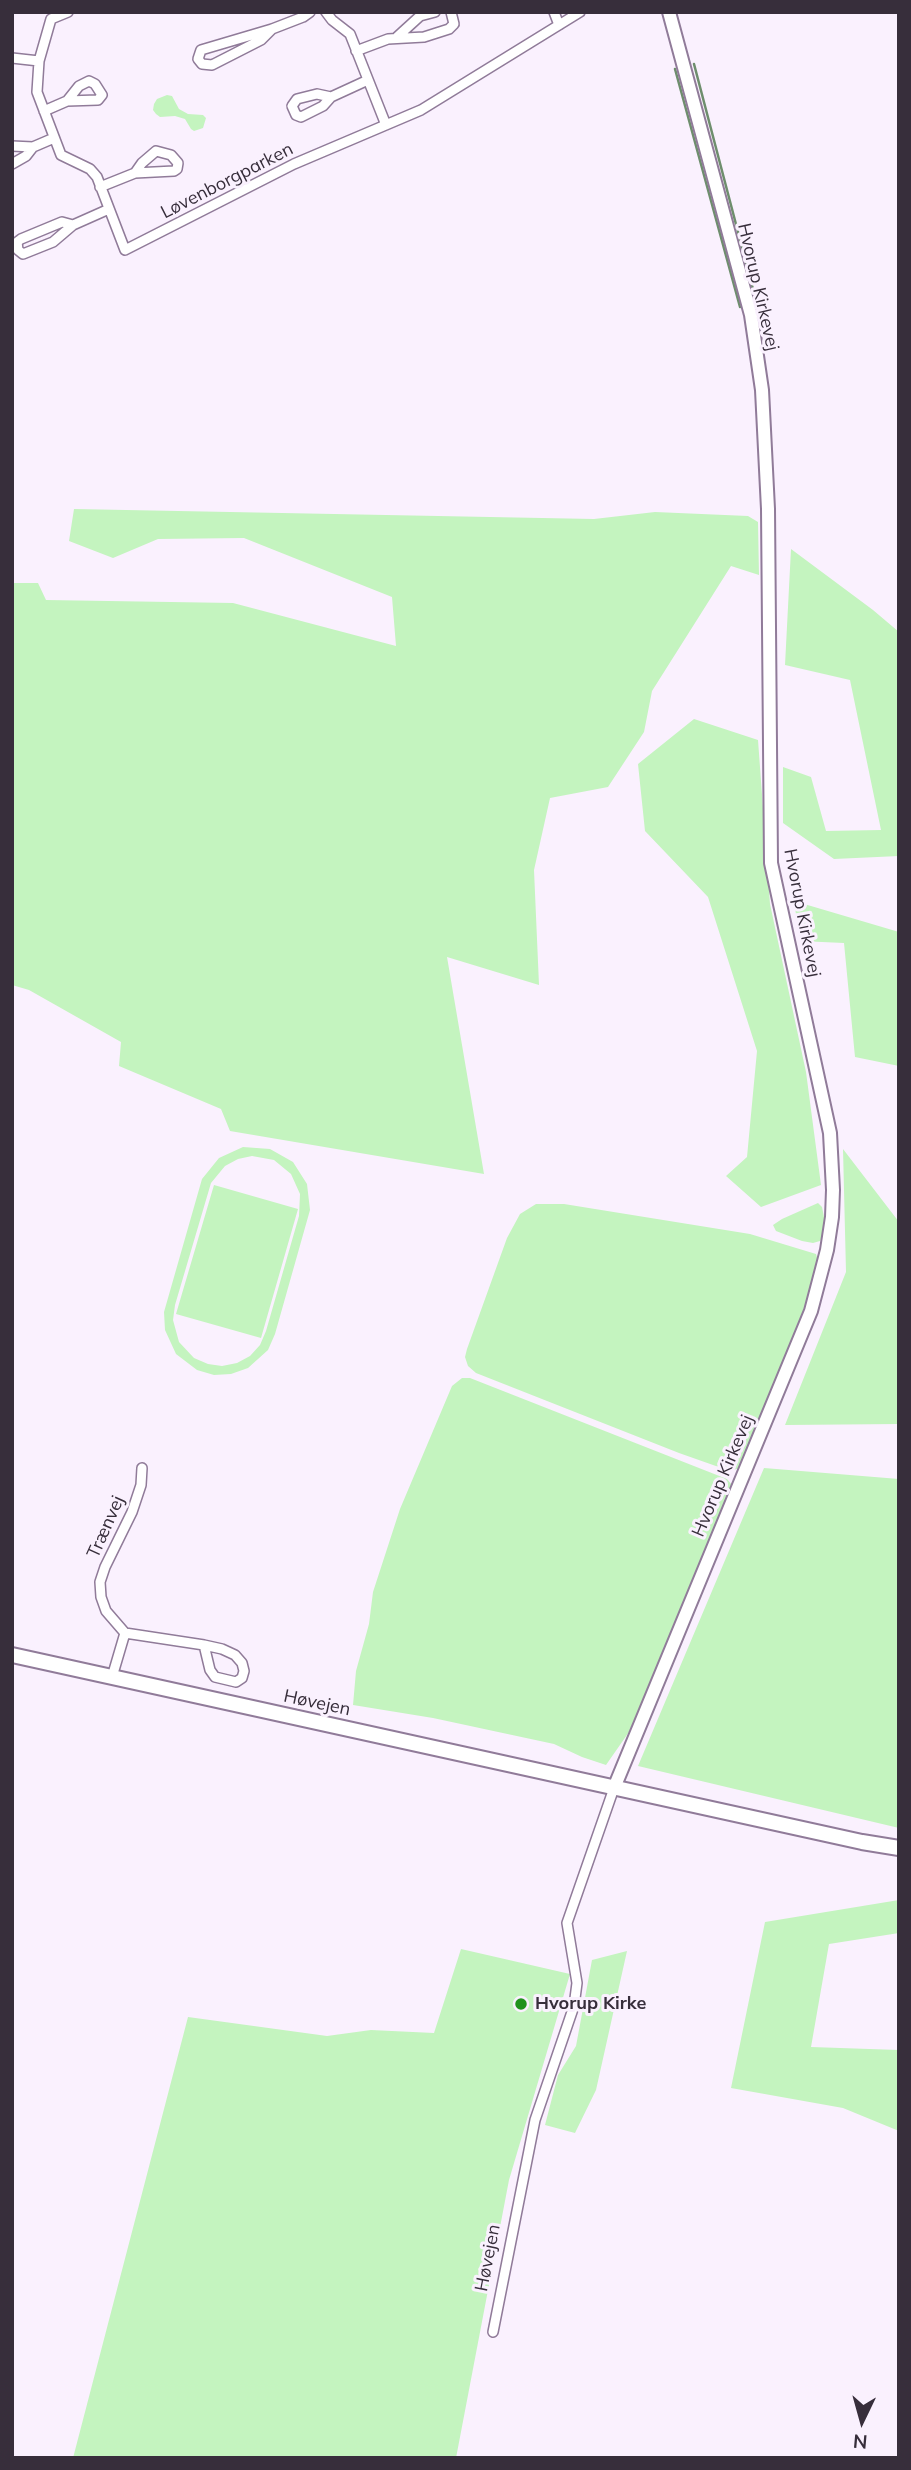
<!DOCTYPE html>
<meta charset="utf-8">
<style>
body{margin:0}
#map{position:relative;width:911px;height:2470px;overflow:hidden;background:#faf1fe;font-family:Mulish,sans-serif}
canvas{display:block}
.frame{position:absolute;inset:0;border:14px solid #372e3b;pointer-events:none}
.north{position:absolute;left:827px;top:2386px;width:70px;height:70px;-webkit-text-stroke:5px #faf1fe;paint-order:stroke;rotate:185deg;font-size:19px;font-weight:700;line-height:28px;text-align:center;color:#372e3b}
.north::after{content:'';display:block;margin:auto;width:24px;height:32px;background:#372e3b;clip-path:polygon(50% 0,100% 100%,50% 72%,0 100%)}
</style>
<div id="map">
<canvas width="911" height="2470"></canvas>
<div class="frame"></div>
<div class="north">N</div>
</div>
<script>
const context = document.querySelector('canvas').getContext('2d');
context.lineJoin = 'round';
function fillPath(path, color) { context.fillStyle = color; context.fill(path, 'evenodd'); }
const poly = rows => new Path2D(rows.map(r => 'M' + r).join(''));
function stroke(path, color, width, dash) { context.strokeStyle = color; context.lineWidth = width; context.lineCap = dash ? 'butt' : 'round'; context.setLineDash(dash || []); context.stroke(path); }
function drawText(font, color, halo, rows, align = 'center') {
  context.font = font + ' Mulish,sans-serif'; context.lineWidth = 6; context.setLineDash([]); context.textBaseline = 'middle'; context.strokeStyle = halo; context.fillStyle = color; for (const [text, x, y, turn = 0] of rows) {
    context.save(); context.translate(x, y); context.rotate((+turn || 0) * Math.PI / 180); context.textAlign = isNaN(turn) ? turn : align; if (halo) context.strokeText(text, 0, 0); context.fillText(text, 0, 0); context.restore();
  }
}
fillPath(poly([
 [167,95,172,96,179,109,188,114,203,115,206,118,203,128,194,131,191,129,185,119,175,116,160,117,156,114,153,110,154,104,157,99],
 [74,509,594,519,655,512,748,516,758,522,759,575,731,566,652,691,644,732,608,787,550,798,534,870,539,985,447,957,484,1174,230,1131,221,1109,119,1066,121,1042,29,990,12,985,12,583,38,583,46,600,233,603,396,646,392,597,244,538,158,539,113,558,69,541],
 [791,549,873,610,899,632,899,856,834,859,783,823,783,767,811,777,826,831,881,830,850,680,785,665],
 [694,719,758,740,770,904,806,1072,821,1185,761,1207,726,1176,747,1157,757,1051,708,897,645,831,638,764],
 [794,901,899,932,899,1066,855,1057,844,943,800,941],
 [243,1147,270,1149,293,1162,307,1184,310,1210,275,1334,268,1350,248,1368,231,1374,214,1375,197,1370,176,1354,165,1330,164,1312,202,1179,219,1158],
 [252,1156,274,1160,291,1174,300,1194,299,1216,266,1331,260,1345,250,1356,237,1363,222,1366,208,1364,194,1358,179,1342,173,1320,175,1305,211,1183,225,1166,238,1159],
 [843,1149,899,1222,899,1424,785,1425,846,1272],
 [214,1185,298,1209,261,1338,176,1314],
 [818,1203,822,1207,825,1222,824,1234,820,1241,813,1243,802,1241,776,1231,773,1225,782,1219],
 [536,1204,564,1204,750,1234,816,1254,819,1264,809,1298,740,1468,730,1471,679,1453,476,1373,468,1366,465,1357,467,1349,507,1238,520,1214],
 [462,1378,470,1378,727,1479,732,1485,629,1732,606,1765,582,1757,554,1744,433,1718,353,1705,356,1671,369,1624,373,1592,400,1509,452,1386],
 [764,1468,899,1479,899,1828,638,1766],
 [899,1900,899,1933,829,1944,811,2047,899,2050,899,2131,843,2108,731,2088,765,1922],
 [461,1949,570,1974,509,2180,456,2458,73,2458,188,2017,327,2036,371,2030,434,2033],
 [627,1951,596,2090,575,2133,545,2125,558,2075,576,2046,592,1960]
]), '#c4f4bf');
stroke(poly([
 [694,64,754,293],
 [675,69,740,307]
]), '#6e8e6d', 2.5);
const street = poly([
 [68,12,51,19,39,61,37,92,61,155,90,169,97,177,125,250,294,164,421,110,580,12],
 [326,12,332,20,350,34,386,125],
 [554,12,559,25],
 [272,29,261,40,212,65,202,64,198,59,201,50,272,29,303,17,310,12],
 [397,37,420,16,435,12],
 [356,51,388,39,424,37,449,29,454,24,451,12],
 [12,58,39,61],
 [331,97,323,106,301,117,296,115,292,106,297,99,317,94,331,97,368,80],
 [44,111,67,101,98,100,102,95,95,84,89,81,79,86,67,101],
 [12,146,33,147,54,138],
 [12,164,26,156,33,147],
 [100,187,135,173,142,163,156,151,171,155,178,163,177,169,174,171,135,173],
 [73,225,53,242,23,254,18,250,17,242,21,239,62,222,73,225,109,209],
 [142,1468,141,1485,132,1512,105,1567,100,1582,101,1597,106,1611,125,1633,204,1645,222,1649,235,1655,242,1663,244,1671,242,1678,236,1682,215,1677,210,1670,204,1645],
 [112,1677,125,1633],
 [493,2332,535,2120,574,2006,577,1983,567,1923,614,1788]
]);
const secondary = poly([
 [614,1788,811,1311,827,1250,832,1217,833,1190,830,1133,771,863,768,509,762,390,751,315,669,12]
]);
const primary = poly([
 [12,1655,862,1842,899,1848]
]);
stroke(street, '#907b99', 12);
stroke(secondary, '#907b99', 16);
stroke(primary, '#907b99', 18);
stroke(street, '#fff', 9);
stroke(secondary, '#fff', 12);
stroke(primary, '#fff', 14);
for (const [x, y, r, color] of [
 [521,2004,7,"#20921c"]
]) { const dot = new Path2D(); dot.arc(x, y, r, 0, 2 * Math.PI); context.fillStyle = color; context.fill(dot); stroke(dot, '#faf1fe', 2.5); }
drawText('18px', '#372e3b', '#faf1fe', [
 ["Løvenborgparken",227,181,-27],
 ["Hvorup Kirkevej",758,287,77],
 ["Hvorup Kirkevej",802,913,79],
 ["Hvorup Kirkevej",723,1476,-67],
 ["Trænvej",106,1527,-66],
 ["Høvejen",317,1703,12],
 ["Høvejen",488,2258,-79]
]);
drawText('bold 18px', '#372e3b', '#faf1fe', [
 ["Hvorup Kirke",535,2004]
], 'left');
</script>
